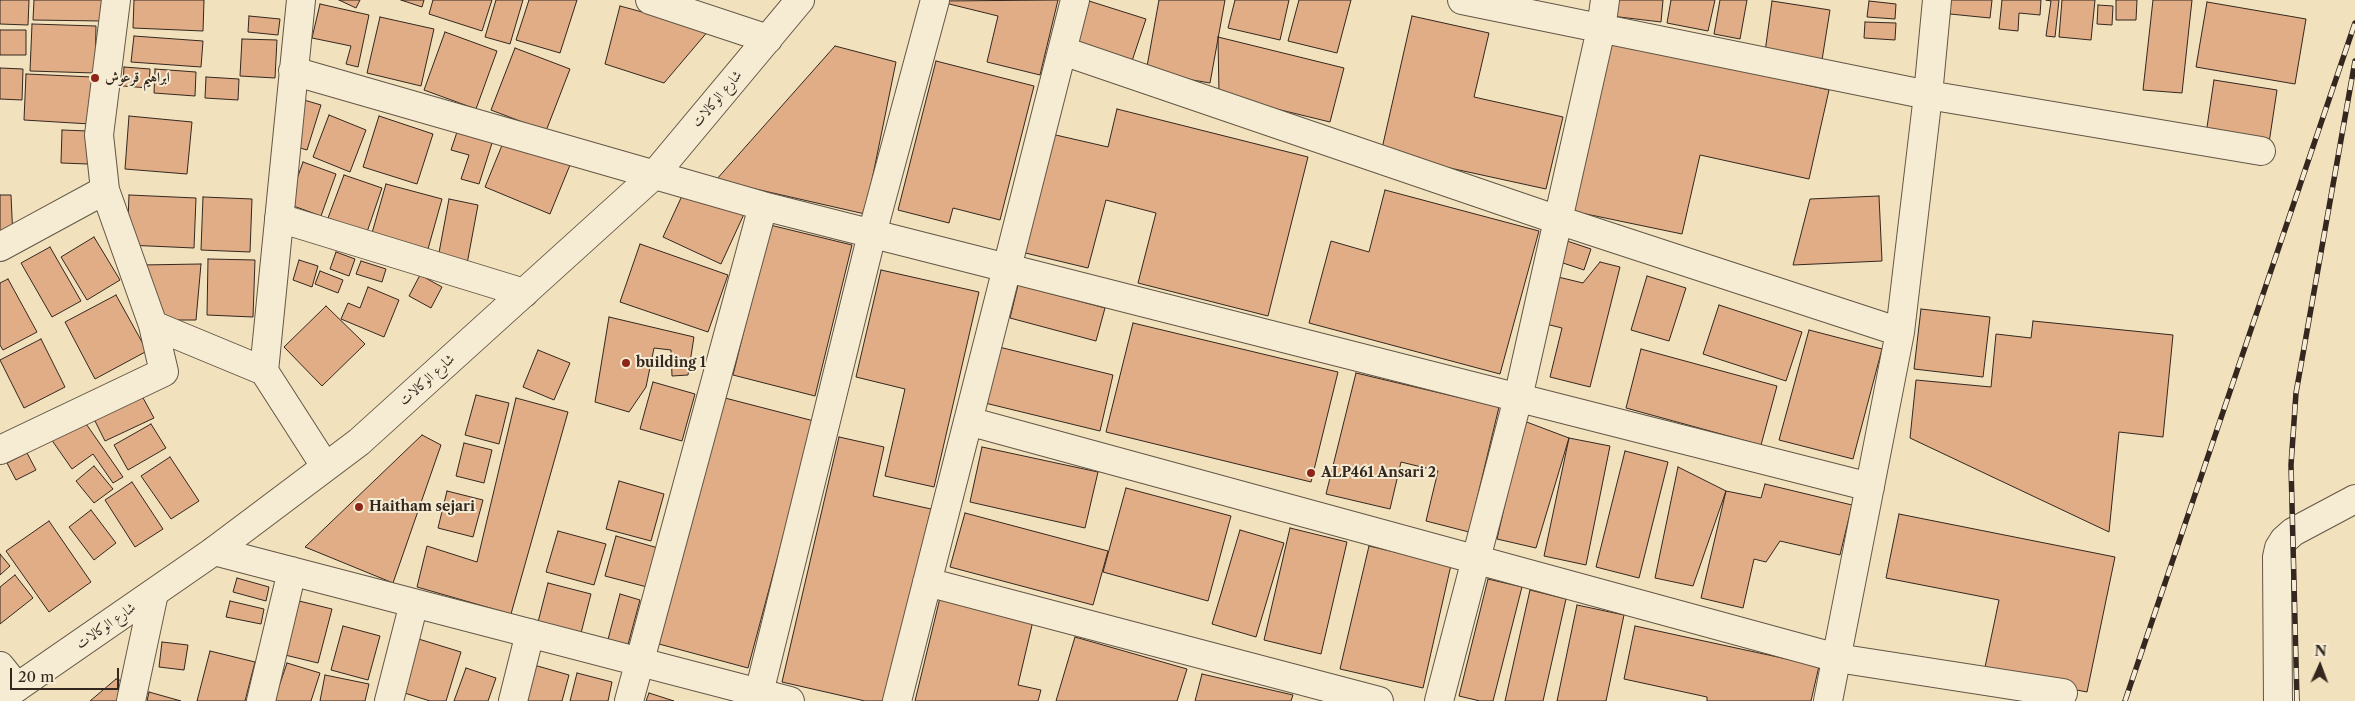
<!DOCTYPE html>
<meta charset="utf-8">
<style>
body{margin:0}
#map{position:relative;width:2355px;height:701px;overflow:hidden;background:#f1e1bc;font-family:"Libre Caslon Text",serif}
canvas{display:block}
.north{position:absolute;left:2295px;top:641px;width:50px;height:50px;-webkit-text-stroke:4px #f6ecd3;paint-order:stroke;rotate:2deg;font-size:14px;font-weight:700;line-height:20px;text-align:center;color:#34271f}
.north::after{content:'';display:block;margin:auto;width:18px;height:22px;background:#34271f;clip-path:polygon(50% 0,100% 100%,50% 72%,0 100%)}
.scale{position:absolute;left:10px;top:668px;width:109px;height:22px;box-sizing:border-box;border:2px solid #34271f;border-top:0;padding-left:6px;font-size:15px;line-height:18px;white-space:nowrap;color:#34271f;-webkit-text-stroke:4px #f6ecd3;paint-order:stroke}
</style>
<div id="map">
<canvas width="2355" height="701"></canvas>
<div class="north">N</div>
<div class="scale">20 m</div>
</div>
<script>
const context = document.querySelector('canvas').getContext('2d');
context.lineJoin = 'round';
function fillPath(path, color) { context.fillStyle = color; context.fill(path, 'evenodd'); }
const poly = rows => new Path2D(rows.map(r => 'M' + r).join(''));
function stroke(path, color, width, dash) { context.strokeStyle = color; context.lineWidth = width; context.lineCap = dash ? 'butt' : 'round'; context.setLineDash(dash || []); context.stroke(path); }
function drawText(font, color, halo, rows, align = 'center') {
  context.font = font + ' "Libre Caslon Text",Amiri,serif'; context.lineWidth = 4; context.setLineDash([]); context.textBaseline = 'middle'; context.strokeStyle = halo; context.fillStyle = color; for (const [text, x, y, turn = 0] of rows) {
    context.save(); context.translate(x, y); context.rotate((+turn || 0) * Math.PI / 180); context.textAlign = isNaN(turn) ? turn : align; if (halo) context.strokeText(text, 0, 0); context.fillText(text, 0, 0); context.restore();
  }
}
const building = poly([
 [0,0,29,0,28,25,0,24,0,0],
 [34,0,103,0,102,21,33,20,34,0],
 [134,0,204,0,203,31,133,28,134,0],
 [339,0,360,0,356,8,339,0],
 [401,0,424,0,422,7,401,0],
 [433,0,492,0,482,31,429,14,433,0],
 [496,0,523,0,510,44,485,37,496,0],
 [529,0,577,0,560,53,516,40,529,0],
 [1058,0,1040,75,987,62,998,16,937,1,1058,0],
 [1159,0,1225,0,1210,83,1146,72,1159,0],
 [1235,0,1289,0,1280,40,1228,28,1235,0],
 [1299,0,1351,0,1337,53,1288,41,1299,0],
 [1613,0,1663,0,1661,22,1611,16,1613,0],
 [1671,0,1715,0,1708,31,1667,23,1671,0],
 [1720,0,1747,0,1740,39,1714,34,1720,0],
 [1951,0,1992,0,1990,18,1950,14,1951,0],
 [2002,0,2041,0,2040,15,2019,13,2018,31,1999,29,2002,0],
 [2046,0,2059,0,2055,37,2046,36,2051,1,2046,0],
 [2062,0,2095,0,2091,40,2059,37,2062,0],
 [2116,0,2137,0,2136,20,2116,20,2116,0],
 [2153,0,2192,0,2182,93,2143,90,2153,0],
 [1089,1,1146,19,1132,61,1075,43,1089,1],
 [1772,1,1830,10,1822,60,1765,52,1772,1],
 [1869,1,1896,4,1895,19,1867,17,1869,1],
 [2207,2,2306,19,2295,84,2196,67,2207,2],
 [320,4,369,15,358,67,346,64,351,46,312,38,320,4],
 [2098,5,2113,6,2112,25,2097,24,2098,5],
 [620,6,709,30,664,83,605,64,620,6],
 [249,16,280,19,278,35,248,32,249,16],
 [1412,16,1489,33,1474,97,1563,117,1546,189,1381,153,1412,16],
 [380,17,434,29,421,86,367,73,380,17],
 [1865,22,1896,23,1895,40,1864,38,1865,22],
 [32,24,96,26,95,73,30,71,32,24],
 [0,30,26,30,26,55,0,55,0,30],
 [445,32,497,51,476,109,424,90,445,32],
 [134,36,203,41,201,67,131,62,134,36],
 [1218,37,1344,68,1330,122,1219,95,1218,37],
 [242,39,277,40,275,78,240,76,242,39],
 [1600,39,1829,90,1809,179,1700,155,1682,234,1562,209,1600,39],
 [835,46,896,62,865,214,716,180,835,46],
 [515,48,570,69,546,131,491,110,515,48],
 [936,61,1034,86,1000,220,953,208,949,223,898,210,936,61],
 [124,67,150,69,149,88,123,86,124,67],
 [0,68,23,69,22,100,0,99,0,68],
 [155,69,196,72,195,96,154,93,155,69],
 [26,74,92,77,90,124,24,120,26,74],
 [206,77,239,79,238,100,205,98,206,77],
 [2214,80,2277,90,2269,143,2206,134,2214,80],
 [304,100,321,105,307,150,290,145,304,100],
 [1117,109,1308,157,1268,316,1138,283,1156,213,1106,200,1088,268,1017,251,1047,133,1108,147,1117,109],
 [329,115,366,130,350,172,313,157,329,115],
 [129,116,192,122,187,174,125,169,129,116],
 [379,116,433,134,417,184,363,167,379,116],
 [458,129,493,140,479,184,461,179,469,155,451,150,458,129],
 [62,130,88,131,88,164,61,163,62,130],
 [505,138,570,165,550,214,485,187,505,138],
 [303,162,336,174,321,216,288,204,303,162],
 [344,175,382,188,367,232,328,218,344,175],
 [386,184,442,199,428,249,372,233,386,184],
 [687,185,745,212,721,264,663,237,687,185],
 [1385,190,1539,231,1500,374,1309,323,1331,241,1369,252,1385,190],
 [0,195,11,195,13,239,0,240,0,195],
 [129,195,196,198,194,248,127,245,129,195],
 [1879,196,1882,261,1793,265,1810,199,1879,196],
 [203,197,252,199,250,252,201,250,203,197],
 [449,199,478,205,467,264,438,258,449,199],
 [770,225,852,245,815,396,733,375,770,225],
 [94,237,120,280,87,300,61,257,94,237],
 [1564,240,1591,249,1584,270,1557,261,1564,240],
 [640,244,728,275,708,332,620,302,640,244],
 [50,247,81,301,52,317,21,263,50,247],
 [336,252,355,259,349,276,330,269,336,252],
 [208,259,255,260,253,317,207,315,208,259],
 [299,260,318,266,312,287,293,280,299,260],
 [361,261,386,269,382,282,356,274,361,261],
 [1600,262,1620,267,1590,387,1550,377,1562,328,1542,323,1554,276,1583,283,1600,262],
 [201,264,196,320,155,320,141,265,201,264],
 [881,270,979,292,934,487,885,476,905,389,856,377,881,270],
 [320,271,343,280,338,293,315,284,320,271],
 [420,275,442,287,431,308,409,296,420,275],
 [1647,276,1686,288,1669,341,1631,330,1647,276],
 [8,279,37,332,3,350,0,345,0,283,8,279],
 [1018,285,1105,308,1096,341,1010,318,1018,285],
 [368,287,399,300,384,337,341,319,348,303,360,308,368,287],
 [116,295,147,351,95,379,65,322,116,295],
 [1719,305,1802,332,1786,381,1703,354,1719,305],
 [326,306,365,344,322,386,284,347,326,306],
 [1921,309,1990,317,1983,377,1914,369,1921,309],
 [609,317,694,337,688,375,672,376,671,350,654,348,646,387,629,412,595,402,609,317],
 [2033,321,2173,335,2163,437,2119,432,2109,532,1910,438,1916,380,1991,387,1996,334,2031,338,2033,321],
 [1133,323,1338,372,1311,482,1106,432,1133,323],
 [1809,330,1882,349,1853,459,1779,440,1809,330],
 [41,339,65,387,24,408,0,360,41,339],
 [999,347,1113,375,1100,431,985,403,999,347],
 [1641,349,1777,386,1761,445,1626,408,1641,349],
 [538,350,570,363,554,400,523,387,538,350],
 [1356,373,1499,407,1469,532,1426,521,1438,471,1401,462,1390,509,1326,494,1356,373],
 [653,382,695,394,682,441,640,429,653,382],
 [476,395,509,403,499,444,465,435,476,395],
 [142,396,154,418,105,441,94,419,142,396],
 [516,398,568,412,511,614,417,587,427,546,477,562,516,398],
 [725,398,814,421,748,668,659,644,725,398],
 [82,418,123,477,113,483,93,454,72,469,51,439,82,418],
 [1524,421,1569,438,1536,548,1497,539,1524,421],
 [151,424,166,448,128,470,114,445,151,424],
 [422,435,441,445,393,583,305,547,422,435],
 [839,437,884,447,873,496,931,509,886,701,865,701,782,682,839,437],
 [1569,438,1610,446,1586,565,1544,556,1569,438],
 [464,443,492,450,484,483,456,476,464,443],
 [982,447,1098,472,1085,528,970,502,982,447],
 [1625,451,1668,462,1639,578,1596,567,1625,451],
 [27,453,36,470,16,480,7,463,27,453],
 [170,457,199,501,171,519,141,476,170,457],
 [94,466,113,489,94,503,76,481,94,466],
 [1678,467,1726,491,1693,586,1655,578,1678,467],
 [619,481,664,494,651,541,606,529,619,481],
 [132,482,163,529,135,547,105,500,132,482],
 [1765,484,1852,505,1840,555,1780,541,1766,562,1754,559,1743,608,1701,598,1726,491,1761,498,1765,484],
 [1126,488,1231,516,1208,601,1103,572,1126,488],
 [447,491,483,500,473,537,438,528,447,491],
 [91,510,116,543,94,560,69,527,91,510],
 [965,513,1108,551,1093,605,950,567,965,513],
 [1899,514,2115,557,2087,692,1984,672,1999,600,1886,578,1899,514],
 [49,521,91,582,49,612,6,551,49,521],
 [1290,528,1347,542,1321,654,1264,640,1290,528],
 [1240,530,1284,543,1256,637,1212,624,1240,530],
 [558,531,606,544,594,585,546,572,558,531],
 [616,536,658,548,647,587,605,576,616,536],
 [1369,546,1451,565,1423,688,1340,669,1369,546],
 [0,554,10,566,0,575,0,554],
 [15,575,33,598,0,624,0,587,15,575],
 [237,578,269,587,266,601,233,592,237,578],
 [1488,579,1522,587,1493,701,1480,701,1459,696,1488,579],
 [548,583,591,594,580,637,537,626,548,583],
 [1530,590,1566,599,1543,701,1505,701,1530,590],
 [620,594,640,600,626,652,606,647,620,594],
 [940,598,1033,621,1018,685,1041,690,1038,701,915,701,940,598],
 [230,601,264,609,261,624,226,617,230,601],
 [299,601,332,609,318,663,285,655,299,601],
 [1577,605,1624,615,1606,701,1557,701,1577,605],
 [343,626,380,636,368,680,331,670,343,626],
 [1635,626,1819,666,1811,701,1707,701,1707,697,1624,679,1635,626],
 [412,637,461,652,446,701,430,701,395,690,412,637],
 [1075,637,1187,669,1177,701,1056,701,1075,637],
 [162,642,188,645,184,670,159,667,162,642],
 [210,651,255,662,245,701,197,701,210,651],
 [287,663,320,673,311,701,274,701,287,663],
 [534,665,569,675,562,701,524,701,534,665],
 [466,668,496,678,488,701,454,701,466,668],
 [577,673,612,682,608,701,570,701,577,673],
 [1202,674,1293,695,1291,701,1195,701,1202,674],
 [325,675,369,684,365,701,320,701,325,675],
 [116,679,126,682,121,701,90,701,116,679],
 [149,692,181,701,147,701,149,692],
 [649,693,674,701,646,701,649,693]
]);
fillPath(building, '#e0ad86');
stroke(building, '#34271f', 1);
const minor = poly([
 [116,0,99,135,105,190,153,325,264,371],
 [301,0,264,371,325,466],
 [650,0,768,39],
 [1462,0,1928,95,2261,151],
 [1063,51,1558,220,1900,332],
 [293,71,763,206,1870,487],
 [279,218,524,293],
 [0,247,105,190],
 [968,421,1837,658,2063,693],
 [0,450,164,372,153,325],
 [214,551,790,701],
 [927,582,1379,701],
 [0,666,17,687],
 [131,701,154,593],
 [261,701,292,571],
 [389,701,414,603],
 [513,701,530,633],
 [629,701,763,206],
 [757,701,872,234,935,0],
 [897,701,1075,0],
 [1439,701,1518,398,1601,29,1605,0],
 [1828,701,1900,332,1928,95,1937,0],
 [2278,701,2277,557,2279,548,2284,540,2293,532,2355,499]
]);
const tertiary = poly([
 [0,699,214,551,359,442,654,175,800,0]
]);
stroke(minor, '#635646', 30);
stroke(tertiary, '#635646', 30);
stroke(minor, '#f6ecd3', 28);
stroke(tertiary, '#f6ecd3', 28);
const rail = poly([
 [2125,701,2355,23],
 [2297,701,2291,465,2296,393,2355,61]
]);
stroke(rail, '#34271f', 5.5);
stroke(rail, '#f6ecd3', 4, [11]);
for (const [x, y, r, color] of [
 [95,78,5,"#8f2418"],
 [626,363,5,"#8f2418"],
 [1311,473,5,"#8f2418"],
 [359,507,5,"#8f2418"]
]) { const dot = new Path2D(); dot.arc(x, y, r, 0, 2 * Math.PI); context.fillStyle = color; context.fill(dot); stroke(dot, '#f6ecd3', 2); }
drawText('bold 14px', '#34271f', '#f6ecd3', [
 ["ابراهيم قرعوش",105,78],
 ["building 1",636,363],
 ["ALP461 Ansari 2",1321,473],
 ["Haitham sejari",369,507]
], 'left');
drawText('14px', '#34271f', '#f6ecd3', [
 ["شارع الوكالات",717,99,-50],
 ["شارع الوكالات",427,380,-42],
 ["شارع الوكالات",106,626,-35]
]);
</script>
